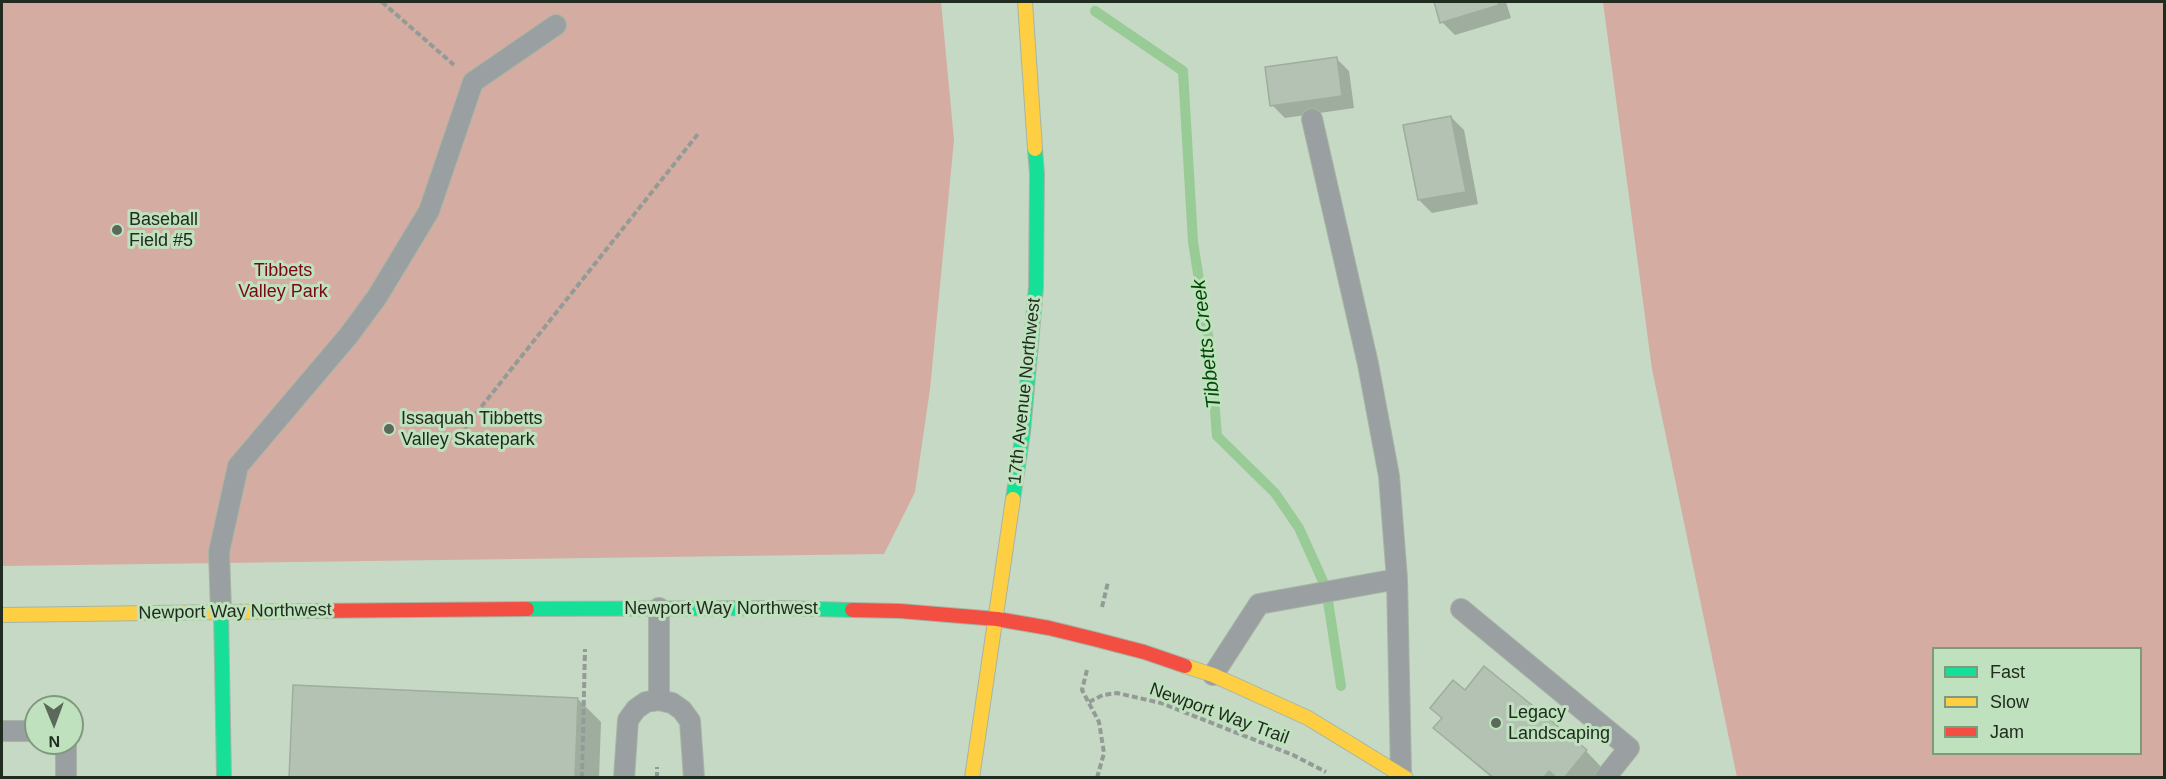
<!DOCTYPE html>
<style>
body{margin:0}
#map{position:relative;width:2166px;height:779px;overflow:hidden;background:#c6d9c5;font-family:Arial,sans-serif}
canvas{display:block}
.frame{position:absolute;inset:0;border:3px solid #202c1f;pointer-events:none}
.legend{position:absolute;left:1932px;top:647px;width:210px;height:108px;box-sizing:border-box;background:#bfe1bd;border:2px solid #7f997e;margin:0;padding:8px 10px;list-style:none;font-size:18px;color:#202c1f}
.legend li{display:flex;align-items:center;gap:12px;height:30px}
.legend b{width:30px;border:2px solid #7f997e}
.north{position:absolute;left:24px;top:695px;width:60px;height:60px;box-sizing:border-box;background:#bfe1bd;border:2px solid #7f997e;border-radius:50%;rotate:179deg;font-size:16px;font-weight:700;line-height:24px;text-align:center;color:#202c1f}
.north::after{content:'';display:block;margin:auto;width:21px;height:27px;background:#5a6959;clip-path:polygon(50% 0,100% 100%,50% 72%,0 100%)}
</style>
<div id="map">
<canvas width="2166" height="779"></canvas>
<div class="frame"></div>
<ul class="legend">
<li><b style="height:8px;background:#16e098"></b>Fast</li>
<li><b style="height:8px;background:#ffcf43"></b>Slow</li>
<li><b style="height:8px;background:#f24e42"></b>Jam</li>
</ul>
<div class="north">N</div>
</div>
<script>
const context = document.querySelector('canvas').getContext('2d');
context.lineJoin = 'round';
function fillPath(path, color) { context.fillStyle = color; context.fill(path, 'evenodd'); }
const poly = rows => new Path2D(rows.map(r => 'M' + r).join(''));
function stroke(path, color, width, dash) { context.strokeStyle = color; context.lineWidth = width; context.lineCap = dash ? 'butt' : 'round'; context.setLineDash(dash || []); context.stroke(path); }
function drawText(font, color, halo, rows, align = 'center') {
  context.font = font + ' Arial,sans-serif'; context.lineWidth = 6; context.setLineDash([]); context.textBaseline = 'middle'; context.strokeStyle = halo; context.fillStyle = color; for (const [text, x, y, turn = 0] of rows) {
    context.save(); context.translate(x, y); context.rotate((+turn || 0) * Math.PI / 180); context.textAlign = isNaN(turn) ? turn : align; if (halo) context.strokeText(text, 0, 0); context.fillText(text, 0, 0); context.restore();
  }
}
fillPath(poly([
 [2,2,941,2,954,140,930,389,915,492,884,554,2,566],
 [1603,2,2164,2,2164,777,1737,777,1652,369],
 [1934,648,2140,648,2140,754,1934,754]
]), '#d4aca1');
fillPath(poly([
 [1435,2,1506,2,1511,18,1455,35,1442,22],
 [1336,58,1349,71,1354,108,1285,118,1272,105],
 [1451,117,1464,130,1478,204,1432,213,1419,200],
 [1465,692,1586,751,1604,770,1598,778,1492,778,1454,746,1435,728],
 [578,699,601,722,599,778,290,778]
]), '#0003');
stroke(poly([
 [1095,11,1183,71,1193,242,1210,348,1217,436,1275,493,1299,528,1326,588,1341,686]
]), '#98cb95', 10);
const building = poly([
 [1434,2,1498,2,1499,5,1440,23,1434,2],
 [1337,57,1342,96,1270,106,1265,67,1337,57],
 [1451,116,1466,192,1418,200,1403,125,1451,116],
 [1484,666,1587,750,1564,778,1557,778,1549,771,1543,778,1494,778,1433,728,1442,718,1430,708,1453,680,1465,690,1484,666],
 [293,685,578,698,575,778,289,778,293,685]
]);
fillPath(building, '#b3c2b2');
stroke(building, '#9ead9e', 1.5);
const lane = poly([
 [1312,119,1368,364,1389,476,1397,579,1401,773],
 [659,608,659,700],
 [1461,609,1629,748,1605,778],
 [221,611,219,552,238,466,349,335,377,297,429,211,473,82,556,25],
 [1213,675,1259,604,1397,579],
 [2,731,36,731],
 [66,743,66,778],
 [624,778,628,720,636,709,646,702,659,700,672,703,682,710,690,721,694,778]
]);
const fast = poly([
 [1013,499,1023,432,1036,287,1037,174,1035,149],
 [527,609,782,608,852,610],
 [221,611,224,778]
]);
const slow = poly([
 [1025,2,1035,149],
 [2,615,303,611],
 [1185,666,1213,675,1308,718,1406,778],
 [972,778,1013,499]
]);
const jam = poly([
 [852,610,900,611,997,619,1049,628,1094,639,1144,652,1185,666],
 [303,611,527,609]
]);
stroke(lane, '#a6b5a5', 22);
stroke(fast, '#a6b5a5', 16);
stroke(slow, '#a6b5a5', 16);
stroke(jam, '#a6b5a5', 16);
stroke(poly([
 [382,2,454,65],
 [459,435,698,134],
 [1102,607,1108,582],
 [1087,670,1082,690,1099,722,1104,753,1097,778],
 [1089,702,1103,695,1117,693,1161,703,1293,755,1326,772],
 [582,778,585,649],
 [657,778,657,767]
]), '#939b97', 4, [6, 3]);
stroke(lane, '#9a9fa1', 20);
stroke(fast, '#16e098', 14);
stroke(slow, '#ffcf43', 14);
stroke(jam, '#f24e42', 14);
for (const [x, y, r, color] of [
 [117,230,6,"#5a6959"],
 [389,429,6,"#5a6959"],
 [1496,723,6,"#5a6959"]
]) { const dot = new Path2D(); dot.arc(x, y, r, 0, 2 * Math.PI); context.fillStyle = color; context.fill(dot); stroke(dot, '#bfe1bd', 2); }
drawText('18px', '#202c1f', '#bfe1bd', [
 ["Baseball",129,220],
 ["Field #5",129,241],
 ["Issaquah Tibbetts",401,419],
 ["Valley Skatepark",401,440],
 ["Legacy",1508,713],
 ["Landscaping",1508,734]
], 'left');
drawText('18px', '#7b0616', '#bfe1bd', [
 ["Tibbets",283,271],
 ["Valley Park",283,292]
]);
drawText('18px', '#202c1f', '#bfe1bd', [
 ["17th Avenue Northwest",1025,391,-84],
 ["Newport Way Northwest",721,609],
 ["Newport Way Northwest",235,612,-1],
 ["Newport Way Trail",1219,714,20]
]);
drawText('italic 20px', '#004905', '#bfe1bd', [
 ["Tibbetts Creek",1207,344,-97]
]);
</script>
